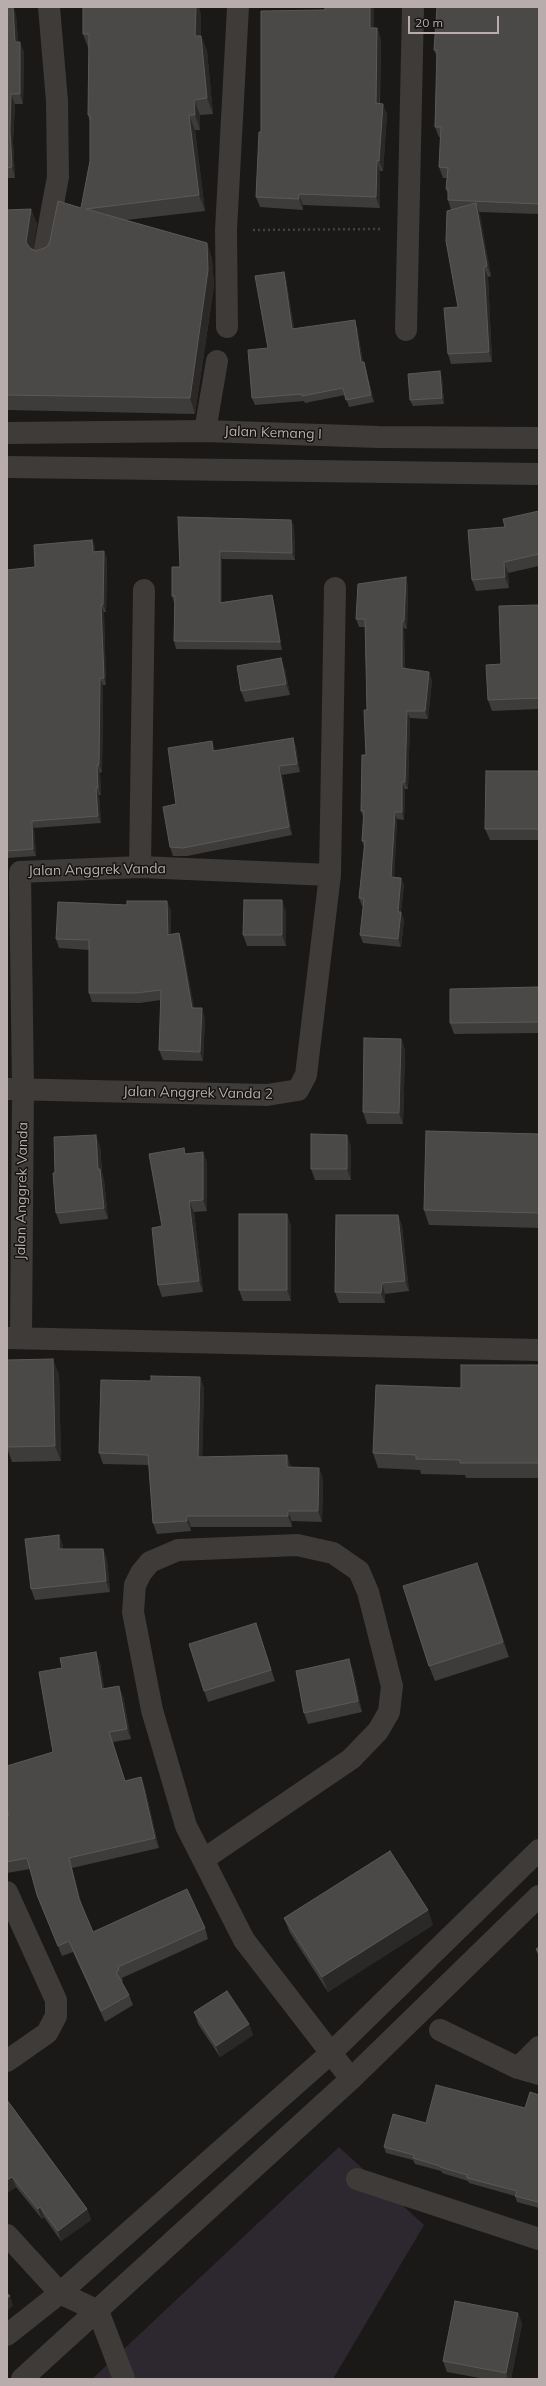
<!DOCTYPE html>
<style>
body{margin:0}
#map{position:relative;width:546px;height:2386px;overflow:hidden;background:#1a1918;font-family:Mulish,sans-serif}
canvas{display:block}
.frame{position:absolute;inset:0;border:8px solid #b8adac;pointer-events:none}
.scale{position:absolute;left:408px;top:16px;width:91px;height:18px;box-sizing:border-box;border:2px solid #b8adac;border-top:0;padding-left:5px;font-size:12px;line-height:14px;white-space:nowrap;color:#b8adac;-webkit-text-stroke:3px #151413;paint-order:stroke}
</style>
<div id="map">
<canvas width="546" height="2386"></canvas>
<div class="frame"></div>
<div class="scale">20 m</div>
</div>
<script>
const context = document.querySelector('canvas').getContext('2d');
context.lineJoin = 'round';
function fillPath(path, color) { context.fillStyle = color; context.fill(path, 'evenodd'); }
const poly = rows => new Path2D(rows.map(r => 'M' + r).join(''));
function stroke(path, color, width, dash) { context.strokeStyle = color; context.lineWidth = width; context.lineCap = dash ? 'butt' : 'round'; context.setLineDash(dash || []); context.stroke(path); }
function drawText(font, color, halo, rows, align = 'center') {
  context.font = font + ' Mulish,sans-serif'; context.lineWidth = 3; context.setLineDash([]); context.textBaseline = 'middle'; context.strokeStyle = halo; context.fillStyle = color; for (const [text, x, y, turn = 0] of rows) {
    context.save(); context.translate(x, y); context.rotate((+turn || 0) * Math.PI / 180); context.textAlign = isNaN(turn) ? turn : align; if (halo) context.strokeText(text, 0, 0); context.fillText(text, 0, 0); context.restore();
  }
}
fillPath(poly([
 [339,2147,424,2225,333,2379,92,2379]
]), '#2d2830');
stroke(poly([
 [253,230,380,229]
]), '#45403f', 2.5, [2, 3]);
stroke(poly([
 [49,7,57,101,58,177,52,209,44,254,47,239,52,209],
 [227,327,226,230,238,7],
 [406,330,413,7],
 [205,431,217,361],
 [140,867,144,590],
 [7,1089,267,1095,298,1090,306,1075,330,875],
 [7,1338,539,1350],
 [21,1338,23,1089,20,872,140,867,330,875,335,588],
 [204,1859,351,1759,378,1731,389,1712,392,1686,368,1592,359,1571,333,1553,297,1545,178,1550,150,1562,141,1573,135,1585,133,1612,152,1710,186,1826,244,1940,351,2079],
 [7,1892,56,2000,56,2016,47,2033,7,2061],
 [440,2030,518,2068,539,2074],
 [518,2068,539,2047],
 [357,2179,539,2239],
 [7,2235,60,2293,98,2311,124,2379],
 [7,2335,60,2293,332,2052,539,1850],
 [22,2379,351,2079,539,1896]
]), '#3e3b39', 22);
stroke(poly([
 [7,433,205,431,378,437,539,438],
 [7,467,539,474]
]), '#3e3b39', 22);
fillPath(poly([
 [7,7,16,15,18,42,24,52,23,104,15,104,13,141,15,178,7,178],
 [539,7,539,214,479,212,491,276,488,277,492,362,451,364,448,354,458,307,451,210,448,200,448,194,446,189,447,178,443,178,439,167,440,137,439,137,435,127,437,57,434,50],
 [325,10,374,28,377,28,381,39,380,103,387,114,383,171,380,171,380,208,303,205,303,210,260,207,256,197,261,132],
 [201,14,201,36,207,51,213,114,200,115,200,130,195,130,205,211,126,220,207,243,212,259,214,286,195,414,7,410,7,210,31,209,37,224,33,249,36,251,47,247,81,208,90,161,90,122,88,115,89,50,83,34],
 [284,272,286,279,294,328,357,327,363,362,364,362,366,369,374,402,349,407,345,395,305,403,304,401,255,405,252,398,268,348],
 [442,377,444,404,413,406,410,400],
 [539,511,539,566,508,573,509,588,476,591,472,580,505,527],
 [291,520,294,527,295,560,222,559,222,602,272,595,274,603,282,650,176,649,174,641,174,603,172,596,180,567],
 [92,540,95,547,95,551,107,558,106,612,104,612,106,685,103,685,102,772,100,773,101,795,99,795,101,823,34,828,36,856,7,858,7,570,35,567],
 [408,585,407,629,404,628,405,669,432,680,428,719,410,718,408,789,405,789,404,820,397,819,394,877,401,878,404,885,401,912,404,920,401,947,363,943,360,935,363,906,362,906,359,898,364,847,362,841,363,817,361,811,366,755,367,710,365,627,359,627,356,619],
 [539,605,539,709,492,711,488,700,501,664],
 [285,669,290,695,245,702,241,691],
 [293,738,296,747,300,772,282,775,292,835,187,856,173,856,170,847,176,804,215,751],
 [539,771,539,840,490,840,485,829],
 [171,910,171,934,179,933,182,942,194,1008,205,1018,203,1061,163,1060,159,1050,161,1000,140,1003,92,1002,89,993,89,950,59,948,56,939],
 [286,911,286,946,247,946,243,935],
 [539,987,539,1033,454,1034,450,1023],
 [401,1039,405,1050,403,1124,367,1124,363,1112],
 [539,1134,539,1228,429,1225,424,1210],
 [100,1146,102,1172,104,1180,108,1219,60,1224,56,1213,55,1173],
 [351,1146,351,1180,315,1180,311,1169],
 [203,1152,207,1163,207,1211,194,1212,203,1292,162,1297,158,1285,162,1226,187,1154],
 [287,1214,291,1226,291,1301,243,1301,239,1290],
 [398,1215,402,1226,409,1291,385,1294,385,1303,339,1303,335,1292],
 [7,1360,59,1374,61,1461,12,1462,7,1448],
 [539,1365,539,1478,466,1478,465,1475,421,1474,420,1470,378,1468,373,1453,461,1388],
 [200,1377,204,1388,202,1457,287,1455,291,1467,319,1468,323,1479,322,1522,292,1521,292,1527,191,1527,191,1531,157,1534,153,1523,149,1465,103,1464,99,1453,151,1381],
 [59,1535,63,1546,63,1549,103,1549,107,1560,110,1592,35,1600,31,1589],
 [483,1578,509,1657,435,1681,429,1666],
 [260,1634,275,1681,208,1702,204,1691],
 [100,1663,104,1689,123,1696,131,1739,113,1742,125,1781,141,1777,145,1788,159,1848,72,1868,82,1906,93,1932,205,1928,208,1939,122,1978,123,1981,121,1982,129,1995,133,2005,105,2022,73,1952,62,1956,37,1895,30,1869,7,1873,7,1815,9,1815,53,1752],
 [353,1670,362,1712,308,1724,304,1713],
 [284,1918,433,1925,328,1992,290,1933],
 [539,1947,539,1958,536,1949],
 [194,2012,249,2024,253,2035,220,2057,198,2024],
 [539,2095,539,2208,517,2202,515,2196,469,2183,468,2181,442,2173,441,2171,415,2164,413,2160,386,2153,384,2147,426,2123,525,2108],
 [7,2100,87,2209,91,2220,61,2241,44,2217,42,2219,16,2187,7,2193],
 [518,2313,522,2324,511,2379,485,2379,447,2372,443,2361]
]), '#3e3c3b');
fillPath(poly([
 [13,7,14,7,16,15,19,52,15,42],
 [196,7,199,7,201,14,201,52,195,36],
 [370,7,374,7,374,39,370,28],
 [377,28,381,39,379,114,376,103],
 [201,36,207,51,213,114,207,98],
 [20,42,24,52,23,104,20,94],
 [11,94,15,104,13,141,15,178,12,167,10,130],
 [194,100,200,115,200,130,195,115],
 [383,104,387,114,383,171,379,161],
 [189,115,195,130,205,211,199,195],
 [377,160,380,171,380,208,376,197],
 [299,194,303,205,303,210,299,199],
 [476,203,480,214,491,276,487,266],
 [31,209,37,224,32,258,26,242],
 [207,243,212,259,214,286,195,414,190,398],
 [484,267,488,277,492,362,489,352],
 [284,272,286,279,295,335,292,329],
 [355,320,357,327,364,369,361,362],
 [364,362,366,369,374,402,371,395],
 [440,371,442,377,444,404,442,398],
 [291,520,294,527,295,560,292,553],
 [92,540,95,547,95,559,93,552],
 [104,551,107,558,106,612,103,605],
 [220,551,222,559,222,610,220,603],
 [504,562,508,573,509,588,505,577],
 [406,577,408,585,407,629,404,621],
 [272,595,274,603,282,650,280,642],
 [101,605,104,612,106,685,104,678],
 [402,621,404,628,405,676,402,668],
 [281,658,285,669,290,695,286,684],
 [429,672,432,680,428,719,425,711],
 [100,678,103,685,102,772,99,765],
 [407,711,410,718,408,789,405,782],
 [293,738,296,747,300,772,297,764],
 [212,741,215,750,217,760,213,751],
 [97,765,100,773,101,795,98,788],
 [279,766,282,775,292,835,289,827],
 [402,782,405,789,404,820,402,812],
 [96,788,99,795,101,823,98,816],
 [395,812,397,819,394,885,391,877],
 [32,821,34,828,36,856,33,849],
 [401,878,404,885,400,919,398,912],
 [282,900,286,911,286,946,282,935],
 [167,901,171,910,171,944,168,935],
 [401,912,404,920,401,947,398,939],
 [179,933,182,942,196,1018,192,1008],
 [202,1008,205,1018,203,1061,200,1052],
 [401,1039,405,1050,403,1124,399,1113],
 [96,1135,100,1146,102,1172,104,1180,108,1219,104,1208,98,1169],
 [347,1135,351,1146,351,1180,347,1169],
 [203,1152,207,1163,207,1211,203,1200],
 [189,1201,194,1212,203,1292,199,1281],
 [287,1214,291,1226,291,1301,287,1290],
 [398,1215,402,1226,409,1291,405,1281],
 [382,1283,385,1294,385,1303,381,1293],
 [53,1359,59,1374,61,1461,55,1446],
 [200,1377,204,1388,202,1468,198,1457],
 [287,1455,291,1466,291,1478,287,1467],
 [319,1468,323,1479,322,1522,318,1511],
 [288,1511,292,1521,292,1527,288,1516],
 [187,1516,191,1527,191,1531,187,1521],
 [59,1535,63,1546,63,1560,59,1549],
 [103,1549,107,1560,110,1592,106,1581],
 [477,1563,483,1578,509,1657,503,1642],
 [256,1623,260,1634,275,1681,271,1670],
 [96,1652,100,1663,106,1699,102,1689],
 [349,1659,353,1670,362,1712,358,1701],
 [119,1686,123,1696,131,1739,127,1729],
 [141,1777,145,1788,159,1848,155,1838],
 [69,1858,72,1868,83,1909,79,1899],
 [428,1910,433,1925,328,1992,322,1977],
 [249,2024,253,2035,220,2057,216,2046],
 [12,2177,16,2187,7,2193,7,2180],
 [40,2207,44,2217,42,2219,38,2209],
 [87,2209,91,2220,61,2241,58,2231],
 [10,2296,13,2306,7,2311,7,2298],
 [518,2313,522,2324,511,2379,508,2379,506,2373]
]), '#2a2928');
const building = poly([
 [7,7,13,7,15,42,20,42,20,94,11,94,10,130,12,167,7,168,7,7],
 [83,7,196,7,195,36,201,36,207,98,194,100,195,115,189,115,199,195,86,209,207,243,208,270,190,398,7,395,7,210,31,209,26,242,30,248,36,251,47,247,50,241,58,201,81,208,90,161,90,115,88,115,89,34,83,34,83,7],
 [325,7,370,7,370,28,377,28,376,103,383,104,379,161,377,160,376,197,299,194,299,199,256,197,259,132,261,132,261,11,325,10,325,7],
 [437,7,539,7,539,204,448,200,448,189,446,189,448,168,439,167,441,127,435,127,437,50,434,50,437,7],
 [476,203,487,266,484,267,489,352,448,354,444,308,458,307,446,241,447,211,476,203],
 [284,272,292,329,355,320,361,362,364,362,371,395,346,400,343,388,302,396,302,394,252,398,248,350,268,348,255,276,284,272],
 [440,371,442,398,410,400,408,374,440,371],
 [539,511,539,554,504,562,505,577,472,580,468,530,505,527,503,519,539,511],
 [178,517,291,520,292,553,220,551,220,603,272,595,280,642,174,641,175,596,172,596,172,567,180,567,178,517],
 [92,540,93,552,104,551,103,605,101,605,104,678,100,678,99,765,97,765,98,788,96,788,98,816,32,821,33,849,7,851,7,570,35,567,34,545,92,540],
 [406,577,404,621,402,621,402,668,429,672,425,711,407,711,405,782,402,782,402,812,395,812,391,877,401,878,398,912,401,912,398,939,360,935,364,899,359,898,365,841,362,841,364,811,361,811,362,755,366,755,364,710,367,710,365,619,356,619,358,584,406,577],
 [539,605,539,698,488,700,486,665,501,664,499,606,539,605],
 [281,658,286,684,241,691,237,666,281,658],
 [293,738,297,764,279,766,289,827,183,848,170,847,163,807,176,804,168,748,212,741,213,751,293,738],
 [486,771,539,771,539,829,485,829,486,771],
 [244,900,282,900,282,935,243,935,244,900],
 [127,901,167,901,168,935,179,933,192,1008,202,1008,200,1052,159,1050,161,990,136,993,89,993,89,940,56,939,58,902,127,905,127,901],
 [539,987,539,1022,450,1023,450,989,539,987],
 [364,1038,401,1039,399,1113,363,1112,364,1038],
 [426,1131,539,1134,539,1213,424,1210,426,1131],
 [311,1134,347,1135,347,1169,311,1169,311,1134],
 [96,1135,98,1169,100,1169,104,1208,56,1213,53,1173,55,1173,54,1137,96,1135],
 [184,1148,185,1154,203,1152,203,1200,189,1201,199,1281,158,1285,152,1228,162,1226,149,1154,184,1148],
 [239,1214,287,1214,287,1290,239,1290,239,1214],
 [336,1215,398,1215,405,1281,382,1283,381,1293,335,1292,336,1215],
 [53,1359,55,1446,7,1447,7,1360,53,1359],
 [461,1365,539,1365,539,1463,460,1463,460,1460,416,1459,416,1455,373,1453,376,1385,461,1388,461,1365],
 [151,1376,200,1377,198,1457,287,1455,287,1467,319,1468,318,1511,288,1511,288,1516,187,1516,187,1521,153,1523,148,1455,99,1453,101,1380,151,1381,151,1376],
 [59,1535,59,1549,103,1549,106,1581,31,1589,25,1539,59,1535],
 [477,1563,503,1642,429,1666,403,1586,477,1563],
 [256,1623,271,1670,204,1691,189,1644,256,1623],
 [96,1652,102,1689,119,1686,127,1729,109,1732,125,1781,141,1777,155,1838,69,1858,79,1899,93,1932,187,1889,205,1928,118,1967,119,1970,116,1972,129,1995,101,2011,69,1941,58,1946,37,1895,27,1858,7,1862,7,1815,9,1815,7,1809,7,1766,53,1752,39,1672,62,1668,60,1658,96,1652],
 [349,1659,358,1701,304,1713,296,1671,349,1659],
 [390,1851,428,1910,322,1977,284,1918,390,1851],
 [539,1947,539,1954,536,1949,539,1947],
 [227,1991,249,2024,216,2046,194,2012,227,1991],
 [436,2085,525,2108,530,2092,539,2095,539,2198,538,2202,515,2196,517,2191,467,2178,467,2175,440,2167,440,2166,413,2158,414,2155,384,2147,393,2114,426,2123,436,2085],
 [7,2100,87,2209,58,2231,40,2207,38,2209,12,2177,7,2180,7,2100],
 [7,2293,10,2296,7,2298,7,2293],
 [455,2301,518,2313,506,2373,443,2361,455,2301]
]);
fillPath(building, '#4b4948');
stroke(building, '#5c5857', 1);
drawText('14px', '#b8adac', '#151413', [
 ["Jalan Kemang I",273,433,2],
 ["Jalan Anggrek Vanda",97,870,-1],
 ["Jalan Anggrek Vanda 2",198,1093,1],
 ["Jalan Anggrek Vanda",22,1191,-89]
]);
</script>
